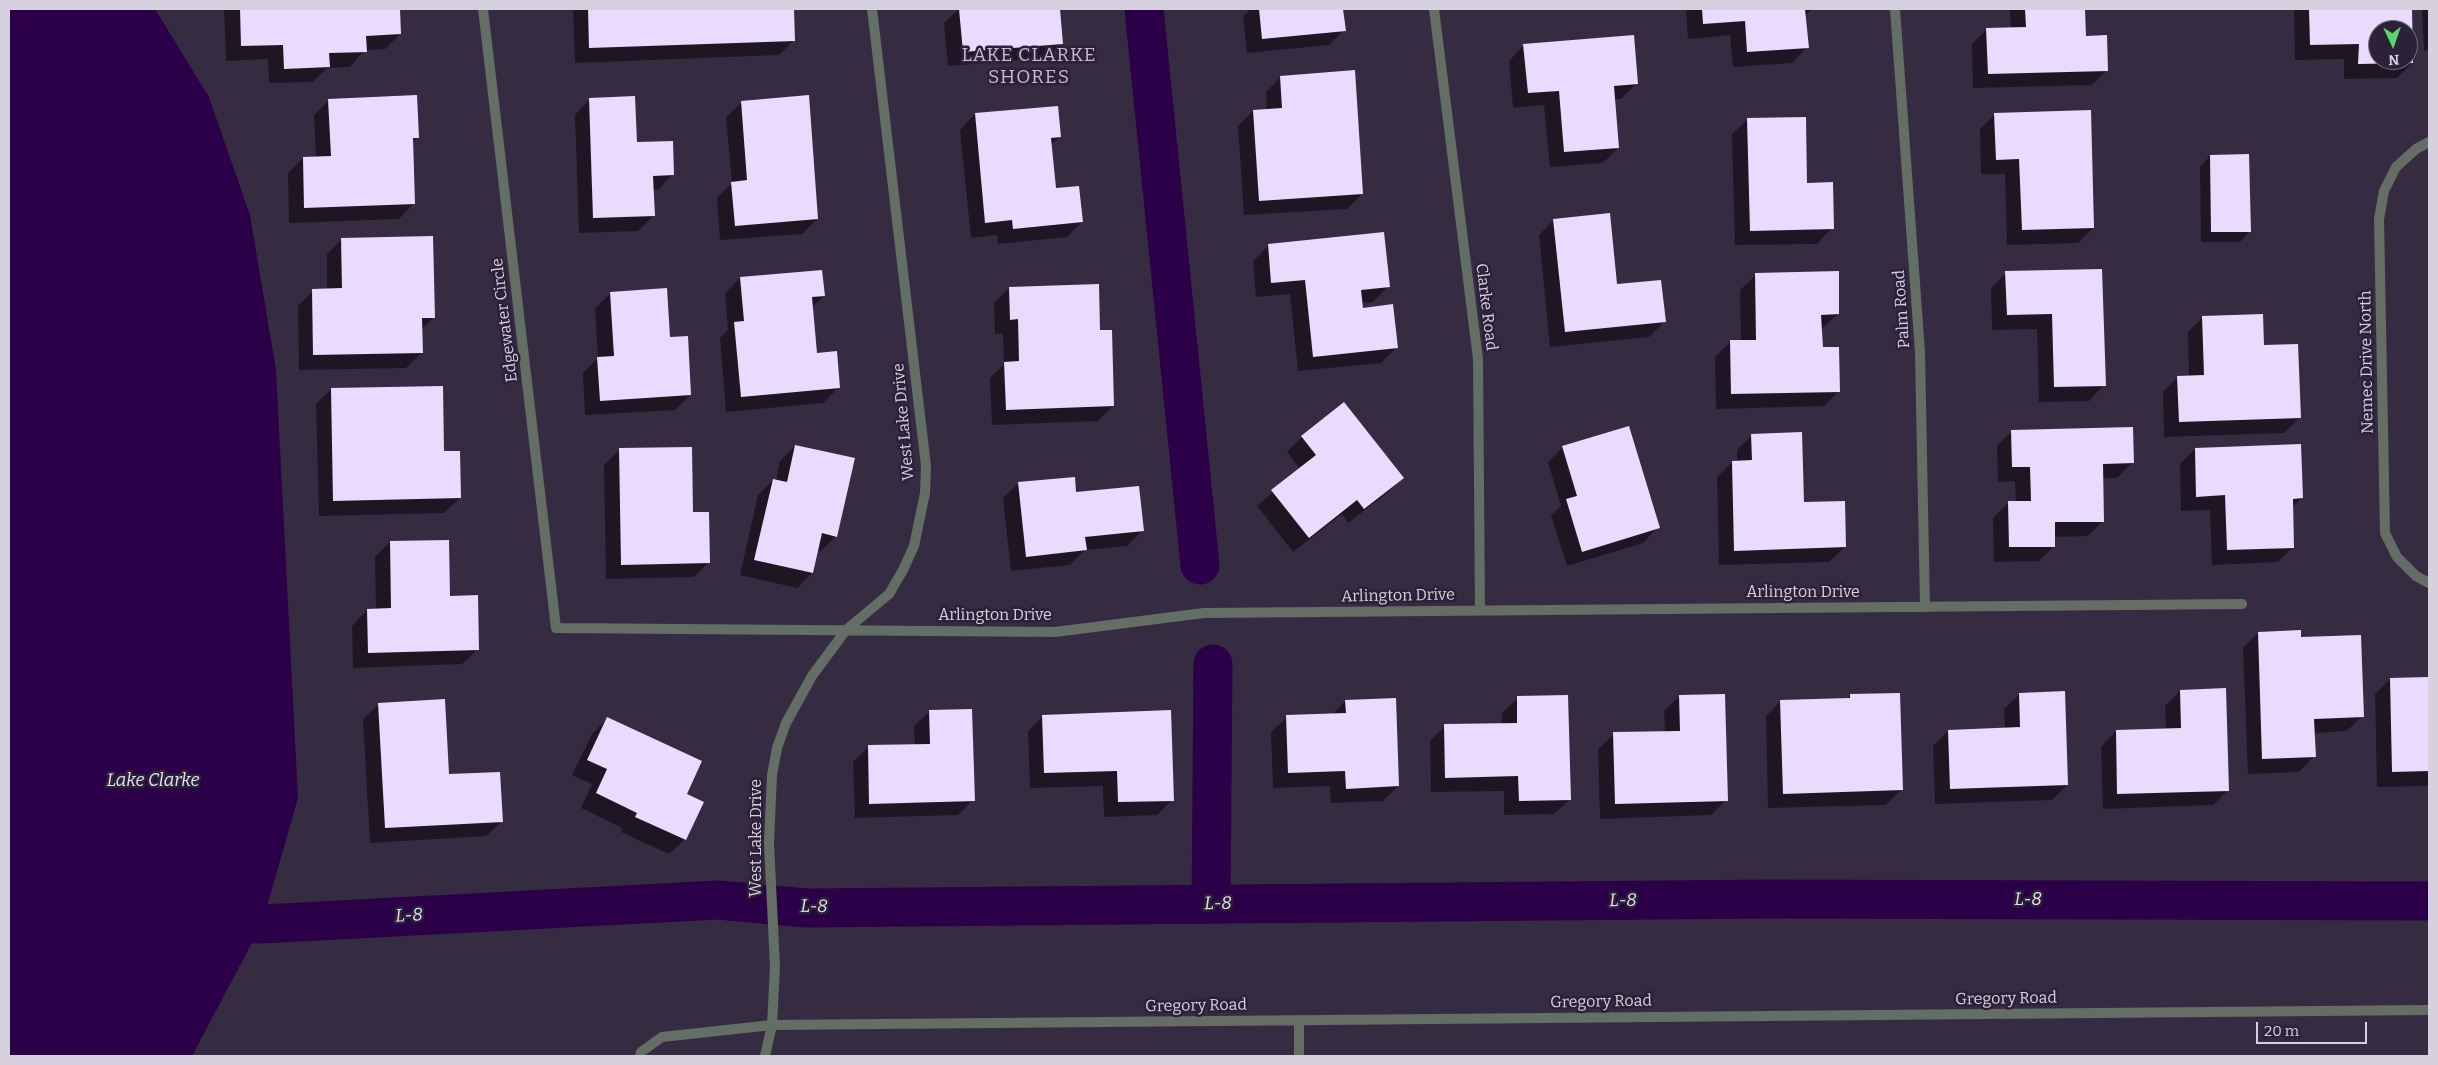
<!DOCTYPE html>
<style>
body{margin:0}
#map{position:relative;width:2438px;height:1065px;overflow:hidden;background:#362c42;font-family:Bitter,serif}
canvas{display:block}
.frame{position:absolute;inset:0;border:10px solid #d7d1df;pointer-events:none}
.north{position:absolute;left:2368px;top:20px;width:50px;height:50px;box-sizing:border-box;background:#2c2238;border:1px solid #70687b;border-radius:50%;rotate:177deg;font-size:14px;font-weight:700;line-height:20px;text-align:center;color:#d7d1df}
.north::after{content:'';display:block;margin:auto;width:18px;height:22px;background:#5cd56d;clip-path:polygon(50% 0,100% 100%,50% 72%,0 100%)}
.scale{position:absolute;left:2256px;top:1022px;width:111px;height:22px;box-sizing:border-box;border:2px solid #d7d1df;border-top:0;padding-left:6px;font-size:15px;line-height:18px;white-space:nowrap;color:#d7d1df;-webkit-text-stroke:4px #2c2238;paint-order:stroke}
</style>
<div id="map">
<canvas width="2438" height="1065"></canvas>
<div class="frame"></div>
<div class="north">N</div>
<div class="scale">20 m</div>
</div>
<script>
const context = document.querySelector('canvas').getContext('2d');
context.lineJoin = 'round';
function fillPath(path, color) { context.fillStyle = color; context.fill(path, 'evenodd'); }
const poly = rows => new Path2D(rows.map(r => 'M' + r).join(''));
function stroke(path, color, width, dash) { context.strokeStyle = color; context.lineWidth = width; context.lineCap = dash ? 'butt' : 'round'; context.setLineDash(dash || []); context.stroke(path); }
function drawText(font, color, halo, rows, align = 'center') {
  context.font = font + ' Bitter,serif'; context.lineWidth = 5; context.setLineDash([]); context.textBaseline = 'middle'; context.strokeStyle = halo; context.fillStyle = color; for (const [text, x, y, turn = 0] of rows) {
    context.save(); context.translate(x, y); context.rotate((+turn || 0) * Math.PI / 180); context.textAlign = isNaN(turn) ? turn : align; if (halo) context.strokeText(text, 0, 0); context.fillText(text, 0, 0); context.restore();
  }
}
fillPath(poly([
 [9,9,155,9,209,97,250,215,276,370,298,798,262,924,192,1056,9,1056]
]), '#2c0049');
fillPath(poly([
 [224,9,399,9,400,34,385,49,365,50,350,67,327,68,313,82,269,83,268,59,226,61],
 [573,9,793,9,794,40,779,55,575,63],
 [959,9,1059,9,1062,43,1047,58,948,66,944,23],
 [1251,9,1342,9,1344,30,1329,45,1247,53,1243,16],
 [1686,9,1812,9,1805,16,1807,47,1792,63,1733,67,1730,35,1688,39],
 [2010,9,2084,9,2085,37,2107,70,2092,85,1973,88,1972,44,1987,29,2011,29],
 [2294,9,2411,9,2412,63,2397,78,2344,79,2344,59,2295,60],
 [2378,30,2408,30,2408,60,2378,60],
 [2422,9,2429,9,2429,50,2424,51],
 [1524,45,1636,84,1621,99,1614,99,1618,148,1603,163,1550,167,1544,105,1513,108,1509,61],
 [1281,77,1362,194,1347,209,1244,215,1238,126,1253,111,1267,110,1266,92],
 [590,99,673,174,658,190,652,190,653,216,638,231,579,233,575,115],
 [329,100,417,138,412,143,414,203,399,219,289,223,288,173,303,158,316,157,314,115],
 [742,102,817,219,802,234,720,240,717,198,732,183,726,117],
 [975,114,1060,136,1050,146,1054,189,1082,222,1067,237,998,244,997,235,971,238,960,130],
 [1995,114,2093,228,2078,243,2007,245,2005,174,1981,174,1980,129],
 [1748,119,1806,184,1832,228,1817,244,1735,245,1732,134],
 [2210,156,2250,231,2240,242,2201,242,2200,167],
 [1554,220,1616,285,1664,322,1649,337,1550,347,1539,235],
 [342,239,433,318,421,330,421,353,406,368,299,370,298,306,313,291,327,290,327,254],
 [1268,246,1388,286,1373,302,1362,303,1362,309,1397,347,1381,363,1298,371,1290,294,1256,297,1253,261],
 [2101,270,2104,385,2089,401,2039,402,2037,329,1992,330,1991,288,2006,273],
 [1756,275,1838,314,1821,329,1821,349,1839,391,1824,406,1716,409,1715,357,1730,342,1741,342,1740,290],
 [740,278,824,296,812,307,816,354,838,388,823,403,726,412,720,338,728,330,725,293],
 [1009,288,1099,331,1113,406,1098,421,992,425,990,378,1004,364,1003,334,995,334,994,303],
 [611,293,669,338,690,395,675,410,585,415,583,373,598,358,595,308],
 [2203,317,2263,347,2299,418,2284,433,2164,437,2163,392,2178,377,2189,377,2188,332],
 [331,389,443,453,460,498,444,513,319,516,316,404],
 [2012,431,2132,463,2117,478,2102,478,2103,521,2088,536,2054,537,2054,546,2039,561,1994,562,1993,518,2008,503,2016,502,2015,481,1998,482,1997,446],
 [1752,435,1803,503,1845,547,1829,562,1719,565,1717,477,1732,462,1737,462,1737,450],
 [1302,437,1402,478,1387,493,1348,523,1342,514,1293,552,1257,506,1300,469,1287,452],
 [795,446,836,536,821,551,817,550,812,573,797,588,740,575,758,495,773,480,776,481,780,461],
 [1563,447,1658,527,1643,543,1567,566,1551,515,1561,506,1548,462],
 [2195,449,2301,498,2292,508,2293,547,2278,562,2212,565,2210,510,2181,511,2180,464],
 [619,450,692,513,709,562,694,577,606,579,604,465],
 [1019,483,1075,493,1142,531,1127,546,1085,550,1070,565,1011,571,1003,498],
 [390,542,449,597,478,649,462,664,353,668,352,626,367,610,376,610,375,557],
 [2258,633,2300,639,2362,716,2347,731,2313,733,2314,756,2299,772,2248,774,2243,648],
 [2429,678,2429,786,2377,787,2375,694,2390,679],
 [2180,691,2228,790,2213,805,2103,809,2101,747,2116,731,2166,730,2165,706],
 [2020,694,2067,785,2052,800,1935,804,1933,746,1948,731,2005,729,2004,709],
 [1850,695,1901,790,1886,805,1768,808,1766,716,1781,701,1846,700],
 [1680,696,1726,800,1711,815,1600,819,1598,749,1614,734,1665,732,1664,711],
 [1518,698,1570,799,1554,814,1504,815,1504,791,1431,792,1430,741,1445,726,1502,725,1502,713],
 [1345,701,1398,786,1383,801,1331,803,1330,786,1273,788,1271,732,1287,717,1332,715],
 [379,704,448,775,502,821,486,836,370,843,363,719],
 [930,711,973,800,958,815,855,818,853,762,868,747,915,746,914,726],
 [1043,716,1172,800,1157,815,1104,817,1103,786,1030,788,1028,731],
 [608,718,685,795,685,839,669,854,621,832,622,828,581,808,592,784,572,775,592,734]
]), '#0007');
stroke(poly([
 [1144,9,1200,565],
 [1211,904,1213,664],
 [209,923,262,924,718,900,806,908,1768,899,2429,901]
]), '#2c0049', 39);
fillPath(poly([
 [240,9,400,9,401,34,366,36,367,52,329,53,330,67,284,69,283,45,241,46],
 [588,9,794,9,795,41,589,48],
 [959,9,1060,9,1063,44,963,52],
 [1259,9,1343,9,1346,31,1262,39],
 [1702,9,1805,9,1809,48,1747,52,1745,21,1703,24],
 [2025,9,2085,9,2086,36,2107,35,2108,71,1988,74,1986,28,2026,27],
 [2309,9,2412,9,2413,63,2358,64,2359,44,2310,45],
 [2378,30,2408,30,2408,60,2378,60],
 [1634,35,1638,84,1614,86,1619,148,1564,152,1559,91,1528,93,1523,44],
 [1355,70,1363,194,1259,201,1253,110,1282,108,1280,76],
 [417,95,419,138,413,138,415,204,304,208,303,157,331,156,328,99],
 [809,95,818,219,735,226,731,182,747,180,741,101],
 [635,96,637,142,673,141,674,175,653,176,655,216,593,218,589,98],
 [1058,106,1061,137,1051,138,1056,188,1079,186,1083,222,1013,229,1012,220,985,223,975,113],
 [2091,110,2094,228,2022,230,2019,159,1996,160,1994,113],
 [1806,117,1807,183,1833,182,1834,229,1750,231,1747,118],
 [2249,154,2251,232,2211,232,2210,155],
 [1610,213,1617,284,1661,280,1666,322,1565,332,1553,219],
 [1384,232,1390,287,1361,290,1363,308,1393,304,1398,348,1313,357,1305,280,1271,283,1268,244],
 [433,236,435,318,422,318,423,353,313,355,312,289,342,288,341,238],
 [2102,269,2106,386,2054,387,2052,314,2007,315,2005,271],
 [822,270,825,296,812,297,817,353,837,351,840,388,741,397,734,322,744,321,740,277],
 [1839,271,1839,314,1821,315,1823,347,1839,347,1840,392,1731,394,1730,340,1756,340,1755,273],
 [1099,284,1100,330,1112,330,1114,406,1006,410,1004,362,1019,361,1018,319,1010,320,1009,287],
 [667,288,670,337,688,336,691,395,600,401,597,357,614,356,610,292],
 [2263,314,2264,345,2298,344,2301,418,2179,422,2177,376,2204,375,2202,316],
 [443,386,444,451,460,451,461,498,333,501,331,388],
 [1344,402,1404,478,1364,509,1357,500,1309,538,1271,490,1316,455,1301,436],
 [1629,426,1660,528,1582,552,1566,499,1577,496,1562,446],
 [2133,427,2134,463,2103,464,2104,522,2055,522,2055,547,2009,547,2008,501,2031,501,2030,467,2012,467,2011,430],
 [1802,432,1804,502,1845,501,1846,547,1734,551,1732,461,1752,460,1751,434],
 [2301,444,2303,498,2293,499,2294,548,2227,550,2225,495,2196,497,2195,448],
 [795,445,855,458,837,537,822,533,813,573,754,560,773,479,787,482],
 [692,447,693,512,709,512,710,563,621,565,619,448],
 [1075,477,1076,492,1139,486,1144,531,1085,537,1087,550,1026,557,1018,482],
 [449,540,450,596,478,595,479,650,368,653,367,609,391,608,390,541],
 [2301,630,2301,637,2361,635,2364,717,2314,719,2316,757,2262,759,2258,632],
 [2429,677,2429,771,2392,772,2390,678],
 [2226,688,2229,791,2117,794,2116,730,2181,728,2180,690],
 [2065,691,2068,785,1950,789,1948,730,2020,727,2019,693],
 [1900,693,1903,790,1783,794,1780,700,1850,698,1850,694],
 [1725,694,1728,801,1615,804,1613,732,1680,731,1679,695],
 [1568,695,1571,800,1519,801,1518,776,1445,778,1444,724,1517,723,1517,696],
 [1396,698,1399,786,1346,789,1345,771,1288,773,1286,715,1346,713,1345,700],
 [445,699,449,774,500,772,503,822,385,828,378,703],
 [972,709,975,801,869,804,868,745,930,744,929,710],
 [1171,710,1174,801,1118,802,1117,771,1044,773,1042,715],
 [607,717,702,761,687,794,704,802,686,840,635,817,637,813,596,793,607,769,587,760]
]), '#eadafd');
stroke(poly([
 [640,1056,641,1052,662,1037,772,1025]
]), '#646e64', 10);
stroke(poly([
 [483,9,556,628,1055,632,1204,613,2242,604],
 [1434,9,1478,359,1480,610],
 [1895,9,1920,352,1925,607],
 [2429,142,2416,149,2396,167,2384,191,2379,219,2385,533,2397,557,2416,576,2429,583],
 [1299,1020,1299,1056],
 [772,1025,2429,1010],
 [765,1056,772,1025,775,967,769,843,772,775,777,748,786,723,812,676,846,630,889,594,903,570,914,546,925,493,926,466,872,9]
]), '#646e64', 10);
drawText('16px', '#d7d1df', '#2c2238', [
 ["Clarke Road",1486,307,83],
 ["Palm Road",1902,309,-94],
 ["Edgewater Circle",505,320,-97],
 ["Nemec Drive North",2367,362,-91],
 ["West Lake Drive",904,422,-95],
 ["Arlington Drive",1803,593],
 ["Arlington Drive",1398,596,-1],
 ["Arlington Drive",995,616],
 ["West Lake Drive",757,838,-90],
 ["Gregory Road",2006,999,-1],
 ["Gregory Road",1601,1002,-1],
 ["Gregory Road",1196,1006,-1]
]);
drawText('italic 18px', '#e9dff5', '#2c2238', [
 ["Lake Clarke",153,781],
 ["L-8",2028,900],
 ["L-8",1623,901,-1],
 ["L-8",1218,904,-1],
 ["L-8",814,907,1],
 ["L-8",409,916,-3]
]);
context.letterSpacing = '1px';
drawText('19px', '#c6b9d5', '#2c2238', [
 ["LAKE CLARKE",1029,56],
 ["SHORES",1029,78]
]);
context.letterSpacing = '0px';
</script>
